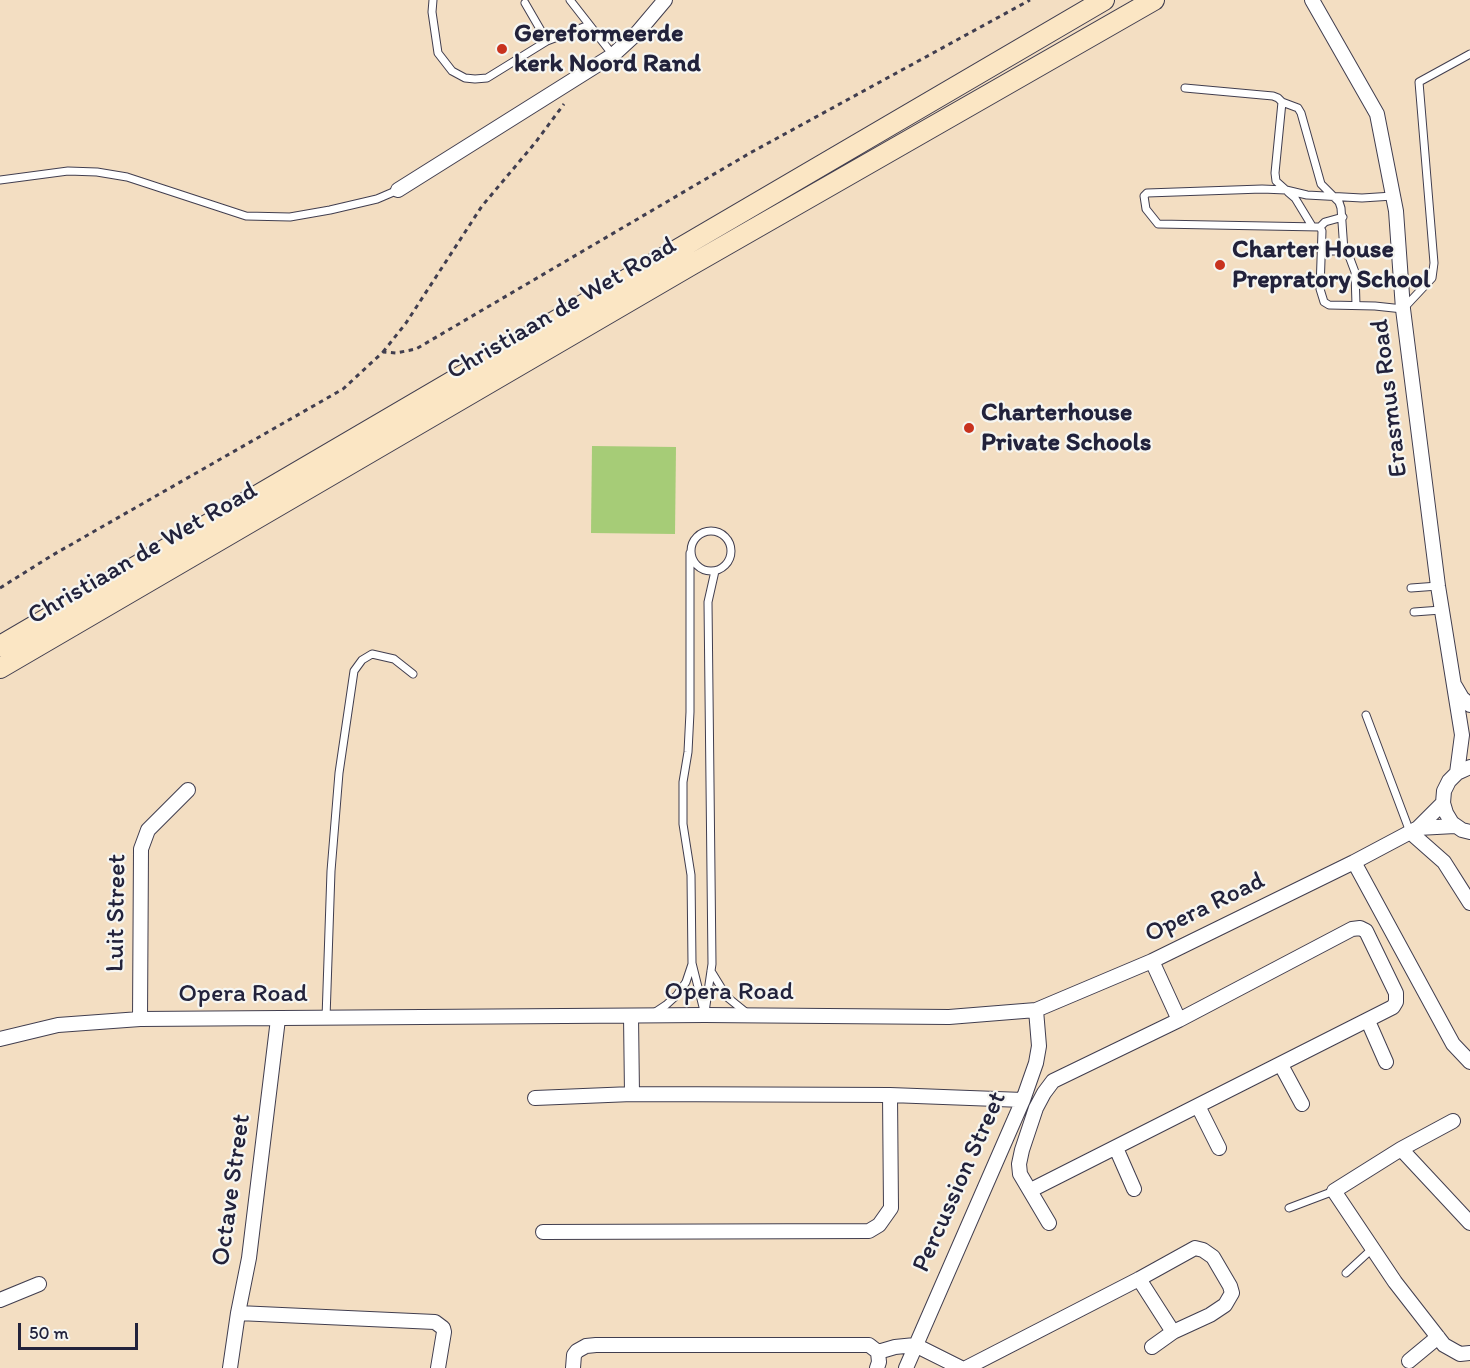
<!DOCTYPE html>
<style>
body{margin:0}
#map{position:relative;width:1470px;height:1368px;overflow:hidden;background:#f3dec2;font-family:Itim,sans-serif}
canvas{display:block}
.scale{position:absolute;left:18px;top:1323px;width:120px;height:27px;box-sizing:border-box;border:3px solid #22223b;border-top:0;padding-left:8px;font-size:18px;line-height:21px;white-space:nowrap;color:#22223b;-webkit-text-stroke:4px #f6f6f2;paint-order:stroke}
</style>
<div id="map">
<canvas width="1470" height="1368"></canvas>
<div class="scale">50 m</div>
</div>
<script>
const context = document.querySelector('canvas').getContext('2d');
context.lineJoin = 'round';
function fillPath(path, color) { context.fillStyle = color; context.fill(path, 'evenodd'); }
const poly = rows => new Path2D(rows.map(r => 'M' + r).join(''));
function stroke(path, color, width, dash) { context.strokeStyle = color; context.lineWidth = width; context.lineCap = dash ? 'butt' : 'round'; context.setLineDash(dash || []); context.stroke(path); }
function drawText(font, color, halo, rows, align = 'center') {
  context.font = font + ' Itim,sans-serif'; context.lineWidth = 4.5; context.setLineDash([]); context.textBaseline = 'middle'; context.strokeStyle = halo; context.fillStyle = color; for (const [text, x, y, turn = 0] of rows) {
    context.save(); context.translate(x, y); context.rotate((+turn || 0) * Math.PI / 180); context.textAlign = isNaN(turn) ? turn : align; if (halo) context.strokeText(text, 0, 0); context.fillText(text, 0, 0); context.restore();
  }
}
fillPath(poly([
 [592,446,676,447,675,534,591,533]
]), '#a6cc77');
const lane = poly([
 [433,0,432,12,438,53,452,71,465,78,475,79,487,78,547,41,589,25],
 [570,0,613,55],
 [525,3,547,41],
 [1185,88,1273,96,1278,98,1282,102,1298,108,1301,113,1321,184,1339,202,1341,208,1344,251,1349,256,1355,272,1356,305],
 [1282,102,1275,173,1276,181,1286,190,1262,189,1147,193,1144,196,1146,209,1158,224,1320,227,1322,231,1320,289,1324,302,1329,305,1375,306,1403,309,1432,278,1434,263,1419,82,1470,54],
 [0,180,68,171,97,172,127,177,246,216,290,217,330,210,377,199,398,190],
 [1286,190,1307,195,1362,198,1393,196],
 [1288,192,1295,198,1312,226],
 [1320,227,1325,222,1343,217],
 [1322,251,1344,251],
 '691 551a20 20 0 1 1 40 0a20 20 0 1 1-40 0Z',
 [690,553,690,712,688,752,683,782,683,824,691,875,692,963,705,1015],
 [1411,588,1438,586],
 [1414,612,1441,610],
 [1366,715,1410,832],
 [711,971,727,997,748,1014],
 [705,1012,712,964,708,602,715,571],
 [654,1013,666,1005,677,995,686,982,692,964],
 [326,1018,331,871,339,773,354,671,362,660,372,654,394,659,413,674],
 [1289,1208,1334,1191],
 [1346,1273,1373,1248]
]);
const street = poly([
 [1312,0,1377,114,1396,211,1403,309,1438,586,1462,735,1457,773],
 [398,190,613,55,638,32,665,0],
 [1455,686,1462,698,1470,705],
 [1470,767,1457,773,1449,781,1444,791,1443,803,1446,813,1452,823,1462,830,1470,832],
 [1418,828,1455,826],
 [1410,832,1444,862,1470,903],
 [1354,862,1453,1044,1470,1062],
 [1152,961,1179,1020],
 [631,1016,632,1094],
 [140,1019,141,849,148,830,188,790],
 [1368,1021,1386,1062],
 [0,1039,58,1025,140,1019,705,1015,949,1017,1036,1010,1152,961,1354,862,1418,828,1443,803],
 [1281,1065,1302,1104],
 [535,1098,632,1094,890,1095,1023,1100],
 [1198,1106,1219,1148],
 [1453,1121,1401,1149,1334,1191,1395,1282,1444,1345,1460,1354,1470,1353],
 [1116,1148,1134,1189],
 [1401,1149,1470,1223],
 [1031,1190,1393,1007,1396,1002,1396,993,1366,931,1360,928,1352,929,1179,1020,1053,1081,1044,1093,1036,1108,1022,1150,1019,1164,1020,1174,1049,1223],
 [543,1232,869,1231,879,1225,891,1208,890,1095],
 [1139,1279,1173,1332,1152,1347],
 [0,1300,39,1284],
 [238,1313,435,1322,443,1328,444,1332,438,1368],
 [878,1352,895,1347,915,1345,961,1368],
 [1409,1361,1438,1337],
 [230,1368,238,1313,249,1258,278,1019],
 [573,1368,574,1355,577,1351,586,1346,596,1345,869,1345,878,1352,879,1362,877,1368],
 [906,1368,1023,1100,1036,1063,1039,1046,1036,1010],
 [966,1368,1139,1279,1195,1248,1203,1250,1213,1257,1230,1286,1232,1293,1225,1305,1210,1315,1173,1332]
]);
const secondary = poly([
 [0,646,1104,0],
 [0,668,691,265,1154,0]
]);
stroke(lane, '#413e4f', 9);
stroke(street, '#413e4f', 16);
stroke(secondary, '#413e4f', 22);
stroke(poly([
 [383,352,406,323,482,206,535,143,564,104],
 [0,588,51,556,343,389,383,352,396,353,416,349,750,153,1030,0]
]), '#413e4f', 3, [4.5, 4.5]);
stroke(lane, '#fff', 7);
stroke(street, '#fff', 14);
stroke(secondary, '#fbe6c4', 20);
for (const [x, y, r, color] of [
 [502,49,6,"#c8321e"],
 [1220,265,6,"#c8321e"],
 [969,428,6,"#c8321e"]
]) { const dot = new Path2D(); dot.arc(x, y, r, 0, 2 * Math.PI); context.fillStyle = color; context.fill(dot); stroke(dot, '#f6f6f2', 2); }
drawText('bold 26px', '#22223b', '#f6f6f2', [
 ["Gereformeerde",514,34],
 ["kerk Noord Rand",514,64],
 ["Charter House",1232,250],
 ["Prepratory School",1232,280],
 ["Charterhouse",981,413],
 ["Private Schools",981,443]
], 'left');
drawText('26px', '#22223b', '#f6f6f2', [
 ["Christiaan de Wet Road",562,309,-30],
 ["Erasmus Road",1390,398,-97],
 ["Christiaan de Wet Road",143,554,-30],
 ["Opera Road",1205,908,-26],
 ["Luit Street",117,913,-89],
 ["Opera Road",729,992],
 ["Opera Road",243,994],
 ["Percussion Street",960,1182,-66],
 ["Octave Street",232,1190,-82]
]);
</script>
